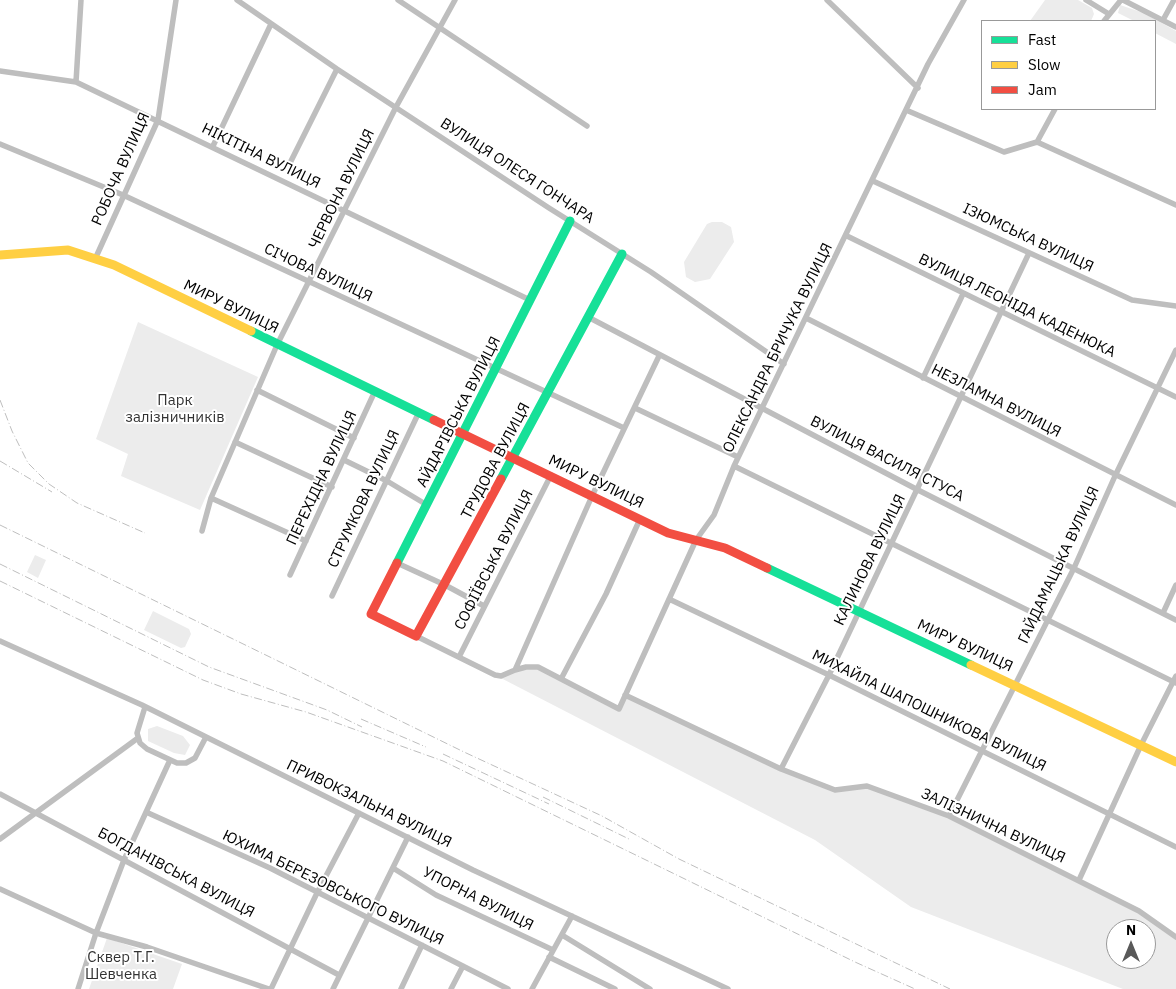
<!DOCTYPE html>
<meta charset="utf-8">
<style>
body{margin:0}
#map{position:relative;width:1176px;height:989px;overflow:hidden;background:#fff;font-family:"IBM Plex Sans",sans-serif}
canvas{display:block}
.legend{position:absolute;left:981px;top:20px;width:175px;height:90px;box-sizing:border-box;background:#fff;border:1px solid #999;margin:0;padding:6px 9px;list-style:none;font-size:15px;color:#000}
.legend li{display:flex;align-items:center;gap:10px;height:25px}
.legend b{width:25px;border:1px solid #999}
.north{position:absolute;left:1106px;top:919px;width:50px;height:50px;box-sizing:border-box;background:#fff;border:1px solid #999;border-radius:50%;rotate:0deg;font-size:14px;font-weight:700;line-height:20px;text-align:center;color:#000}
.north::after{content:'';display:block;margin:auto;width:18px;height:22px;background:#595959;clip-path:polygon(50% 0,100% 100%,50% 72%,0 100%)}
</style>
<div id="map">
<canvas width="1176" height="989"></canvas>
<ul class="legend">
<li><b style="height:6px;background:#16e098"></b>Fast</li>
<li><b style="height:6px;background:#ffcf43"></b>Slow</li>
<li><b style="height:6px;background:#f24e42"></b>Jam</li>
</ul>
<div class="north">N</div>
</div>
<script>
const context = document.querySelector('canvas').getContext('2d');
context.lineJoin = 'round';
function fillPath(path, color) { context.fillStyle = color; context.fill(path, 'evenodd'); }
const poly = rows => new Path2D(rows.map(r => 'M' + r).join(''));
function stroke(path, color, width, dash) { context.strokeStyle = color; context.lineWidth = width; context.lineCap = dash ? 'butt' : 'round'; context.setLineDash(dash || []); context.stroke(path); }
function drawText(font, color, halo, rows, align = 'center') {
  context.font = font + ' "IBM Plex Sans",sans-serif'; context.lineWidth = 4; context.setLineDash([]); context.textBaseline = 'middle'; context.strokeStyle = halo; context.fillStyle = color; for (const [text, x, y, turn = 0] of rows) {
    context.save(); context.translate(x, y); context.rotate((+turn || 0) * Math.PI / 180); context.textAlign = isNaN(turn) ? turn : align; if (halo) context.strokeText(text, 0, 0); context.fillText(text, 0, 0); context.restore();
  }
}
fillPath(poly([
 [1045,0,1078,0,1092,8,1094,14,1091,21,1030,21],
 [1120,5,1144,13,1176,31,1176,44,1155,33,1155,21,1134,21,1118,13],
 [712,222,722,222,731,227,734,242,710,279,695,282,686,277,684,262,707,224],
 [138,322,258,377,200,510,121,476,128,454,96,439],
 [35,555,46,560,38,578,27,572],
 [153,611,189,629,191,634,185,647,181,648,144,630],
 [531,666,618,708,625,695,781,769,835,790,867,786,949,816,1139,911,1176,937,1176,989,1123,989,911,907,815,840,495,675],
 [1116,929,1146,929,1146,959,1116,959],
 [157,726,183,736,190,745,185,755,174,753,148,741,148,729],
 [107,938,182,964,173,989,89,989]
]), '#ececec');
stroke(poly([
 [237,0,337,69,549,208,651,272,784,364],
 [398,0,587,126],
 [827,0,918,88],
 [1086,0,1109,14],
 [1123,0,1176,27],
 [1163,20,1174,0],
 [1104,21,1121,0],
 [0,71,76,82,530,300],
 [76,82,81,0],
 [906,110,1004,152,1037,142,1176,205],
 [1037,142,1055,109],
 [0,144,123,195,624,428],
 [213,146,271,24],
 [289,165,337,69],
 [873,181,1132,300,1176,306],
 [847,236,1176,397],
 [96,257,158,120,176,0],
 [588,317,918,490,1176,620],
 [806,318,1176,505],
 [923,378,963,294],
 [257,390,354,438],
 [635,408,738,457],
 [235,442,332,487],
 [344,460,387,481,427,505],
 [734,466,1176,683],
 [211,498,306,541],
 [202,531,211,498,277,345,396,107,455,0],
 [397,563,445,585,484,606],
 [290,575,375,391],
 [332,596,419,412],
 [669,599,829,675,1176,847],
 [1163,613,1176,585],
 [416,636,495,675,501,676,515,670,592,496,659,356],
 [0,641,142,705,473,870,728,989],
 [459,657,551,475],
 [515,670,526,667,538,667,619,709,696,540,714,515,734,466,928,64,964,0],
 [561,679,606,594,640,519],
 [625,695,781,769,835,790,867,786,949,816,1139,911,1176,937],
 [145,707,137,733,140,743,147,749,177,763,186,763,195,758,206,737],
 [781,769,829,675,1029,253],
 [0,794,339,975],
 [146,812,270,868,508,989],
 [949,816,1074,568,1115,476,1176,350],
 [0,839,138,738],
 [393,868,436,895,553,950],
 [1079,880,1141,745,1176,676],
 [0,889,96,933,147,947,269,989],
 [562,935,650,989],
 [549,957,615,989],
 [78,989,96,933,124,860,170,760],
 [271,989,317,893,359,813],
 [333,989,408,837],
 [401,989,422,945],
 [451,989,463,966],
 [532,989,572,916]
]), '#bebebe', 5.5);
stroke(poly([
 [251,331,434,420],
 [501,479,622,254],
 [397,563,570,221],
 [767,568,971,665]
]), '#16e098', 9);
stroke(poly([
 [0,255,68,250,114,265,251,331],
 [971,665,1176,762]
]), '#ffcf43', 9);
stroke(poly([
 [434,420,668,533,725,548,767,568],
 [397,563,371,614,416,636,501,479]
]), '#f24e42', 9);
stroke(poly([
 [0,400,12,431,28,463,49,484,77,503,145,533],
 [0,461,52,492],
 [0,525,464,752,602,816,679,859,950,989],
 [0,564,209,667,327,710,362,727],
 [0,581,203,680,241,694,306,712,443,761,855,962,915,989],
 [361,719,426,747],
 [443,754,549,804],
 [543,797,631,840]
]), '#bebebe', 1, [8, 2.5, 1, 2.5]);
drawText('15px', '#000', '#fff', [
 ["НІКІТІНА ВУЛИЦЯ",261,156,26],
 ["РОБОЧА ВУЛИЦЯ",121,169,-66],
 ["ВУЛИЦЯ ОЛЕСЯ ГОНЧАРА",517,171,33],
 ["ЧЕРВОНА ВУЛИЦЯ",342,189,-64],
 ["ІЗЮМСЬКА ВУЛИЦЯ",1028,238,25],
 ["СІЧОВА ВУЛИЦЯ",318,273,25],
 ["ВУЛИЦЯ ЛЕОНІДА КАДЕНЮКА",1017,306,26],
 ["МИРУ ВУЛИЦЯ",231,307,26],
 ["ОЛЕКСАНДРА БРИЧУКА ВУЛИЦЯ",778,348,-64],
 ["НЕЗЛАМНА ВУЛИЦЯ",996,401,27],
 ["АЙДАРІВСЬКА ВУЛИЦЯ",459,412,-63],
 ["ВУЛИЦЯ ВАСИЛЯ СТУСА",887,459,27],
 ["ТРУДОВА ВУЛИЦЯ",496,461,-62],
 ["ПЕРЕХІДНА ВУЛИЦЯ",322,478,-65],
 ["МИРУ ВУЛИЦЯ",596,482,26],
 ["СТРУМКОВА ВУЛИЦЯ",364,499,-65],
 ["СОФІЇВСЬКА ВУЛИЦЯ",494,560,-63],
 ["КАЛИНОВА ВУЛИЦЯ",870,560,-64],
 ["ГАЙДАМАЦЬКА ВУЛИЦЯ",1059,565,-65],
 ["МИРУ ВУЛИЦЯ",965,646,25],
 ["МИХАЙЛА ШАПОШНИКОВА ВУЛИЦЯ",929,711,26],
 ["ПРИВОКЗАЛЬНА ВУЛИЦЯ",369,804,26],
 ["ЗАЛІЗНИЧНА ВУЛИЦЯ",993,826,25],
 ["БОГДАНІВСЬКА ВУЛИЦЯ",176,873,28],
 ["ЮХИМА БЕРЕЗОВСЬКОГО ВУЛИЦЯ",333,888,26],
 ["УПОРНА ВУЛИЦЯ",478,899,27]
]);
drawText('15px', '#333', '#fff', [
 ["Парк",175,401],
 ["залізничників",175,418],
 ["Сквер Т.Г.",121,958],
 ["Шевченка",121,975]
]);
</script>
